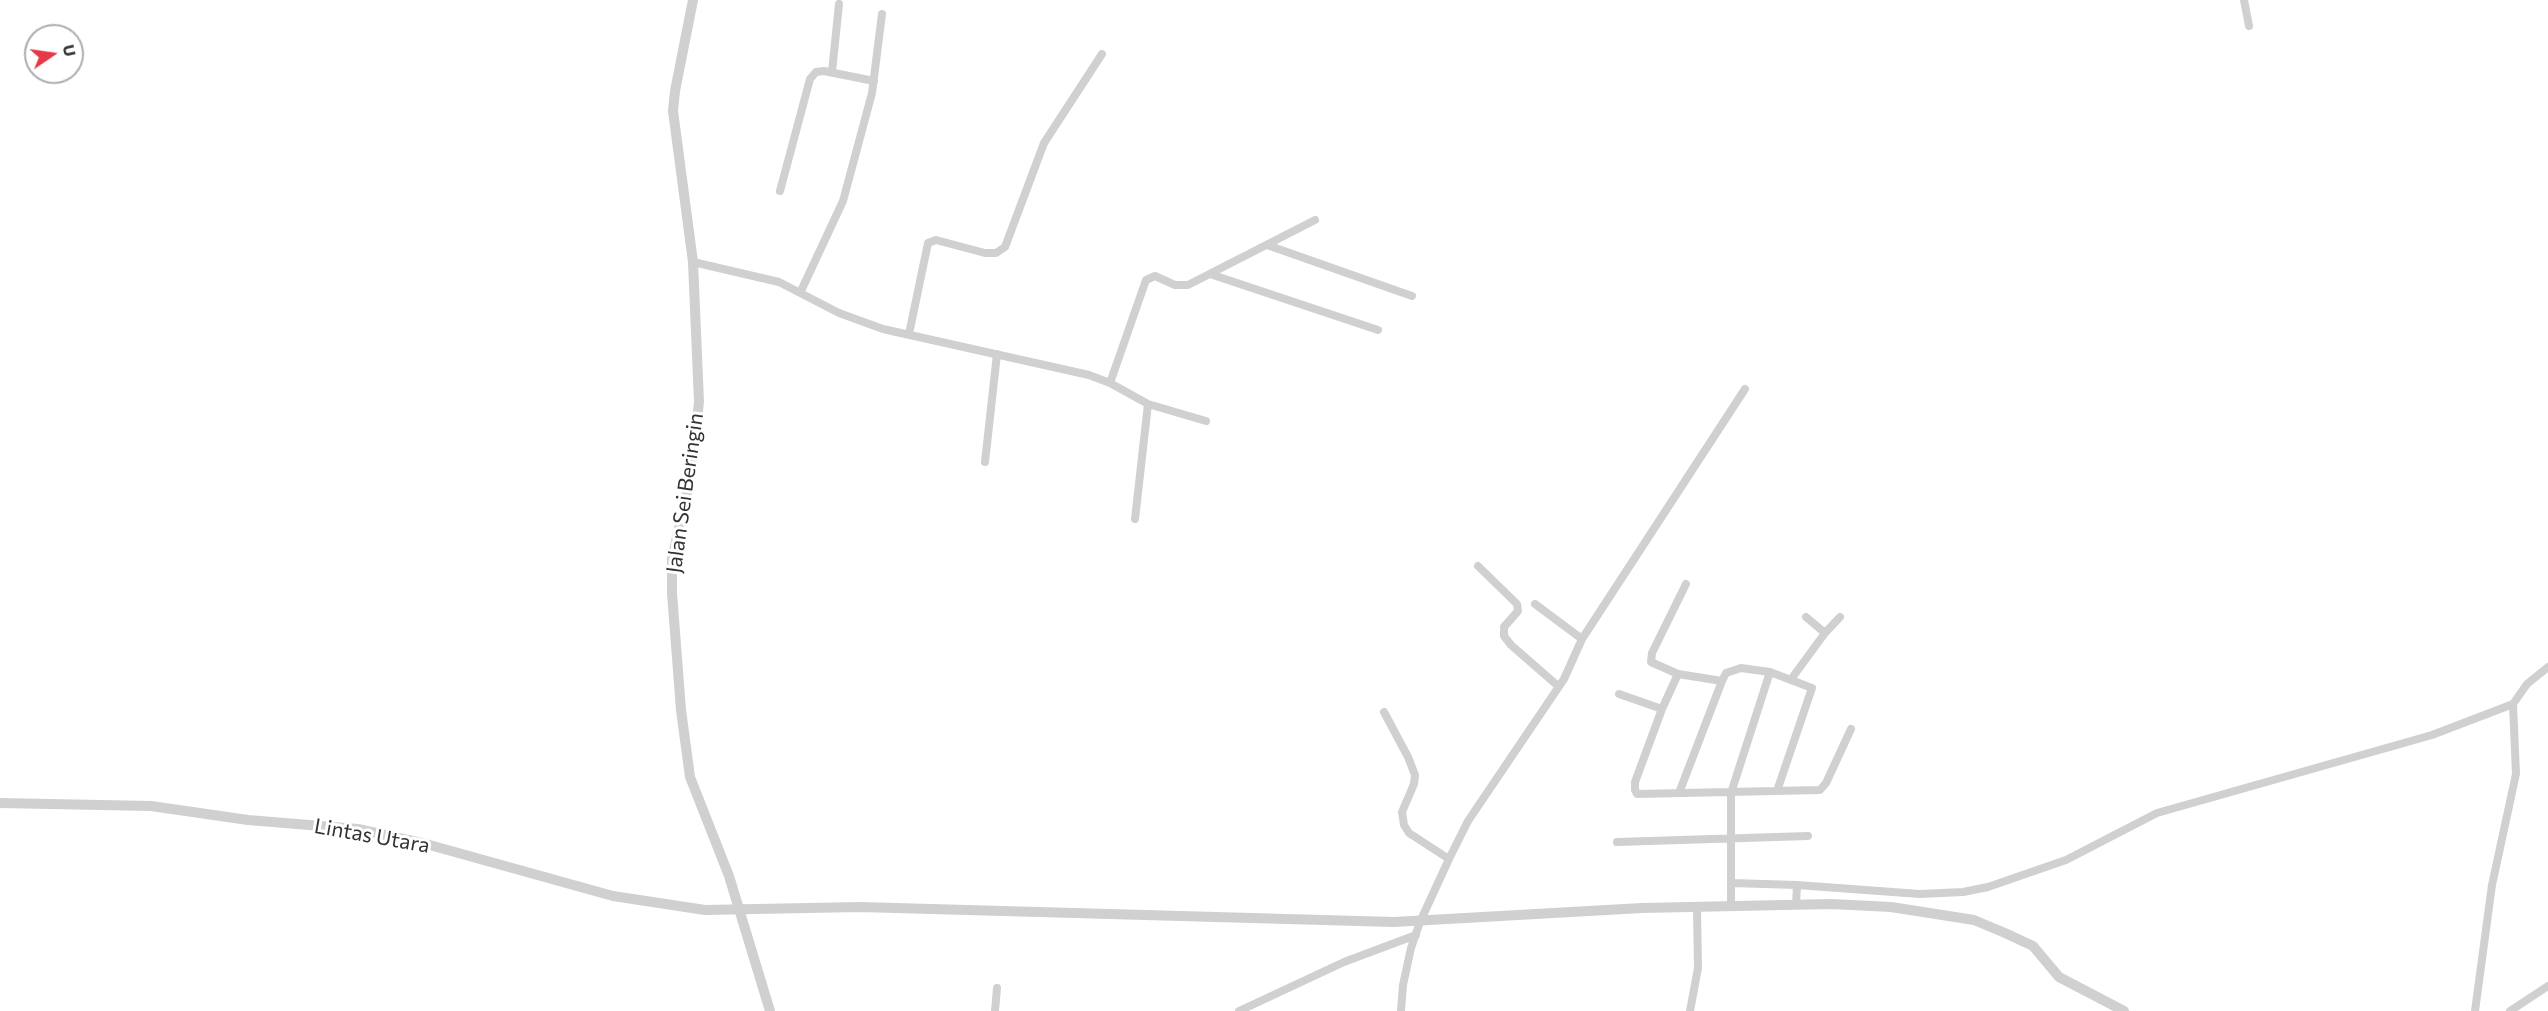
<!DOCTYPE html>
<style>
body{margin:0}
#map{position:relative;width:2548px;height:1011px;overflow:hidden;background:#fff;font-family:Commissioner,sans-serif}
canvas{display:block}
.north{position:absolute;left:24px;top:24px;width:60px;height:60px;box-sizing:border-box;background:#fff;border:2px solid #adadad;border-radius:50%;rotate:77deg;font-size:16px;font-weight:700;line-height:24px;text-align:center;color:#333}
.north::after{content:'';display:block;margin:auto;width:21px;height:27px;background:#e63946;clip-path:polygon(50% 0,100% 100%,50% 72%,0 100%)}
</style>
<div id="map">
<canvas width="2548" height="1011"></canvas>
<div class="north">U</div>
</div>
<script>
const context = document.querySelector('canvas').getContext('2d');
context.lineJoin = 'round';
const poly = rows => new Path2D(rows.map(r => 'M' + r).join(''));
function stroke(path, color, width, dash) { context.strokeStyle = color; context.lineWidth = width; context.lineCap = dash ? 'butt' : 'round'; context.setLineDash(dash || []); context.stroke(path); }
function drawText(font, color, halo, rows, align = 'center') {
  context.font = font + ' Commissioner,sans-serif'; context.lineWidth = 6; context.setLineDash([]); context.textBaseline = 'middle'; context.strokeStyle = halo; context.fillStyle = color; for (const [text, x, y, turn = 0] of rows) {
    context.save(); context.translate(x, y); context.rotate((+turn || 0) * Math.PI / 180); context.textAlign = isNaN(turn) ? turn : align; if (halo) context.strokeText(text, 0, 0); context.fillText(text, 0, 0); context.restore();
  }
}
stroke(poly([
 [2244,0,2249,26],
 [832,72,839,4],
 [780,191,810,79,816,72,824,71,874,81],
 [1267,245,1412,296],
 [693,262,779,282,839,313,883,329,1089,375,1110,383,1146,280,1155,276,1175,285,1188,285,1315,220],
 [1210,274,1378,330],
 [801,291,843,201,872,93,882,14],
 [909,334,928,243,936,240,985,253,996,253,1005,247,1044,143,1102,54],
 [1110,383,1148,404,1206,421],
 [985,462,997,354],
 [1135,519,1148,404],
 [1478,566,1517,604,1518,611,1504,627,1504,636,1511,645,1558,686],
 [1686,584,1652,653,1651,662,1678,674,1722,681],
 [1825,633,1840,617],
 [1582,639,1745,389],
 [1678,674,1662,709,1635,782,1635,790,1637,794,1820,790,1826,783,1851,729],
 [1792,678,1825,633,1806,617],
 [1619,694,1662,709],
 [1384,712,1408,757,1415,775,1414,784,1402,812,1404,825,1409,833,1449,859],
 [1679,793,1722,681,1726,673,1741,668,1770,672,1812,688,1777,791],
 [1617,842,1808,836],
 [1731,883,1797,885,1796,905],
 [1797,885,1920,894,1963,892,1988,887,2066,860,2157,813,2432,735,2513,704],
 [1731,906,1731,793,1770,672],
 [995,1011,997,988],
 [1239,1011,1344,962,1416,935],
 [1401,1011,1403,985,1411,948,1420,922,1449,859,1468,821,1564,679,1582,639,1535,604],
 [1690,1011,1698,968,1697,908],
 [2475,1011,2492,885,2516,774,2513,704,2527,684,2548,667],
 [2510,1011,2548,986]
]), '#d0d0d0', 8);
stroke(poly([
 [693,0,675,91,673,111,693,262,699,402,690,480,672,559,672,593,681,710,690,777,729,876,770,1011],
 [0,803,151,806,248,820,358,829,426,844,613,896,705,910,860,907,1394,922,1642,908,1831,904,1891,907,1974,920,2005,933,2033,946,2059,977,2124,1011]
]), '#d0d0d0', 10);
drawText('21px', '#333', '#fff', [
 ["Jalan Sei Beringin",685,493,-82],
 ["Lintas Utara",372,836,10]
]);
</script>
